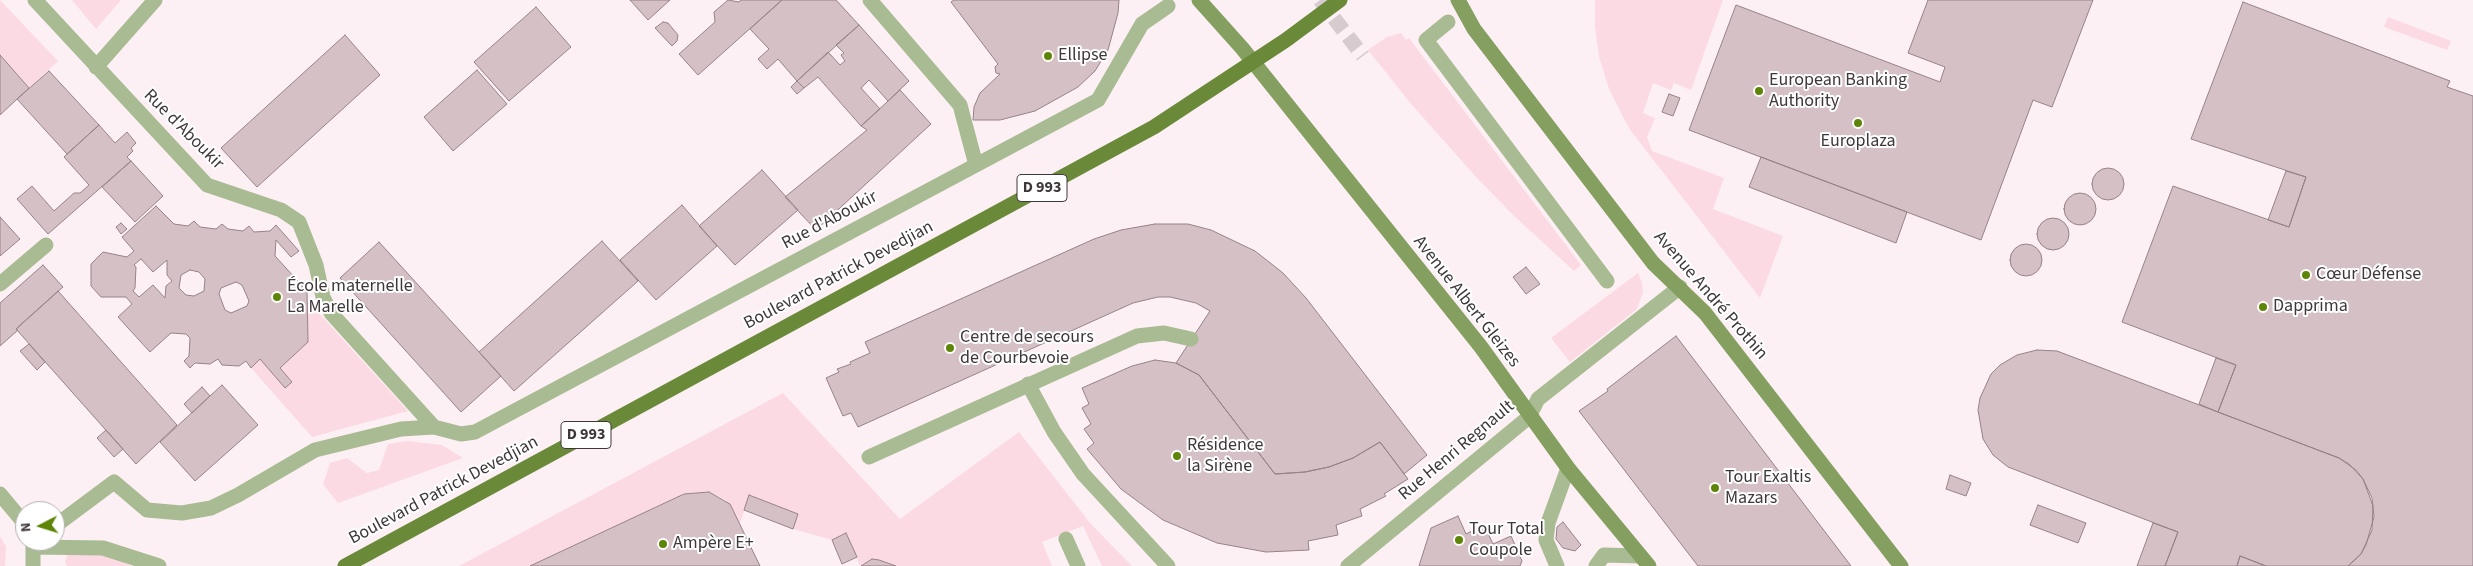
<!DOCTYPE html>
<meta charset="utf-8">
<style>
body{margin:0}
#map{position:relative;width:2473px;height:566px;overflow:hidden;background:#fdf0f4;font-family:"Source Sans 3",sans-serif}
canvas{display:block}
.north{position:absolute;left:15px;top:501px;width:50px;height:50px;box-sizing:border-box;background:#fff;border:1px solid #b2afb0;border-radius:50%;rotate:265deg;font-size:14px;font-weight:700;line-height:20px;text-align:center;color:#3f3739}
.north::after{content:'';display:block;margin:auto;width:18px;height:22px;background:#5e8508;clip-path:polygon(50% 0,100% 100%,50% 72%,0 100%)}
</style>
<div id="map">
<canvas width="2473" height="566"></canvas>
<div class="north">N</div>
</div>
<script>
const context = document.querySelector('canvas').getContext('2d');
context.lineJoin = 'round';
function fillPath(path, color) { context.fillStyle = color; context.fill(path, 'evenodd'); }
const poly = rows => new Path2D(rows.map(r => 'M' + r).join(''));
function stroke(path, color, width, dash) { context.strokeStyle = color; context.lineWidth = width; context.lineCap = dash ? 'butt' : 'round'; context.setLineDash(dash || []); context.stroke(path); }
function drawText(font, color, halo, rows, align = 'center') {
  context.font = font + ' "Source Sans 3",sans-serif'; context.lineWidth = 4; context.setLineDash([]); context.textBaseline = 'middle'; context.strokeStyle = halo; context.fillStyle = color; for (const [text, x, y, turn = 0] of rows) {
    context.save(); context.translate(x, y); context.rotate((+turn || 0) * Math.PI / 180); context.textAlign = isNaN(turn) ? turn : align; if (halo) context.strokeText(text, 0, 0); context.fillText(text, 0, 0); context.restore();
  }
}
fillPath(poly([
 [0,0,58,61,29,88,0,55],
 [72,0,121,0,96,29],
 [1595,0,1723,0,1691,90,1674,83,1671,90,1653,83,1643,113,1655,118,1647,137,1652,151,1724,178,1713,209,1783,236,1760,298,1631,131,1623,117,1609,89,1599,57,1595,27],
 [2388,17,2451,41,2447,50,2384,27],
 [1401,33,1406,40,1409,38,1581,265,1574,271,1513,215,1477,178,1412,105,1368,50,1387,37],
 [1638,273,1642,283,1643,292,1637,309,1570,362,1551,338],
 [307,300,408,411,312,437,251,368,260,359,285,387,292,382,280,368,308,342],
 [783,393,900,519,1019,432,1090,523,1132,566,1102,566,1083,526,1042,542,1052,566,896,566,872,559,860,566,846,533,832,540,793,529,798,514,750,495,740,523,726,500,709,492,700,492,684,494,530,566,459,566],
 [407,441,442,445,463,458,338,503,323,484,330,463,347,458,367,473,379,470,388,444],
 [0,536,6,547,5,566,0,566],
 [102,552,132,566,67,566,65,561,68,554]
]), '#fcdae4');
const building = poly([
 [630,0,670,0,648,20,630,0],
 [728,0,739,2,741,0,782,0,698,75,679,54,715,22,714,12,728,0],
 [782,0,836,0,859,25,797,81,778,59,767,69,758,59,769,49,750,29,782,0],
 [954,0,1119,0,1118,13,1108,50,1095,71,1078,87,1035,111,1000,120,973,120,974,107,980,93,1000,74,996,73,995,67,998,64,951,2,954,0],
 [1928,0,2093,0,2052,107,2033,100,1981,240,1689,130,1736,5,1940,82,1945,67,1908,53,1928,0],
 [2243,2,2450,81,2447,87,2473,96,2473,566,2348,566,2361,554,2366,545,2374,517,2372,498,2363,479,2356,470,2339,458,2218,412,2236,365,2122,322,2173,186,2289,227,2306,177,2191,139,2243,2],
 [536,7,571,47,509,101,474,62,536,7],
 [663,22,668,23,678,35,677,41,672,46,655,28,663,22],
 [859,25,909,81,888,101,869,80,861,88,880,109,861,126,818,77,804,88,797,81,828,52,840,65,845,61,841,55,844,53,836,45,859,25],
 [345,35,380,75,257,187,221,148,345,35],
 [0,55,29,88,0,115,0,55],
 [477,70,507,104,453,151,424,117,477,70],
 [49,71,99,125,67,154,17,99,49,71],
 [797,81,804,88,797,94,791,87,797,81],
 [900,90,931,124,816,230,785,197,867,130,861,126,900,90],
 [1669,94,1680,98,1673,116,1662,112,1669,94],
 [99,125,115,143,127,132,136,143,131,148,133,151,127,157,131,161,48,234,17,199,32,186,54,211,74,193,80,193,89,185,64,157,99,125],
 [1761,157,1907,212,1896,243,1749,187,1761,157],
 [131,161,163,196,135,222,102,187,131,161],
 '2092 184a16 16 0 1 1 32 0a16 16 0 1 1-32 0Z',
 [762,170,798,210,735,265,699,226,762,170],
 [2286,171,2306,177,2289,227,2268,220,2286,171],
 '2064 209a16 16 0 1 1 32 0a16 16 0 1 1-32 0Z',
 [682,205,717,246,656,300,620,260,682,205],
 [156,206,174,224,188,226,194,221,200,227,216,229,222,224,228,229,243,231,249,226,254,232,270,231,276,225,299,251,291,257,276,240,275,256,307,291,308,342,280,368,292,382,285,388,260,359,251,368,246,361,239,366,222,365,218,359,210,364,195,363,190,368,184,361,189,356,190,338,186,334,171,333,150,352,118,317,132,304,126,297,101,297,91,286,91,264,103,252,127,257,134,251,122,237,156,206],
 [141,259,153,272,167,260,167,275,172,281,166,286,165,298,153,285,139,297,133,291,135,288,136,267,134,265,141,259],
 [190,270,199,272,205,279,204,291,194,296,186,295,179,288,181,275,190,270],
 [236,282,242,285,249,301,247,306,231,313,225,310,219,294,221,288,236,282],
 [0,217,20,239,0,256,0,217],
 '2037 234a16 16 0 1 1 32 0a16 16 0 1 1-32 0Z',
 [121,223,127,229,121,234,116,227,121,223],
 [1155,224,1188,224,1211,230,1255,251,1283,273,1306,298,1427,455,1404,474,1380,442,1353,458,1329,467,1305,472,1275,474,1199,375,1176,363,1210,311,1196,303,1170,297,1158,297,1133,303,858,427,851,413,843,416,826,378,839,372,837,369,851,364,850,362,870,353,865,342,1094,239,1121,230,1155,224],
 [602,241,638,281,514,391,479,352,602,241],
 [379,242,501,376,461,412,340,278,379,242],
 '2010 260a16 16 0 1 1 32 0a16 16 0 1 1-32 0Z',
 [43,265,63,287,16,329,18,330,0,346,0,303,43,265],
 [1526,267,1540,284,1526,294,1513,277,1526,267],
 [58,291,177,425,136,464,16,329,58,291],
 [1676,336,1851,566,1698,566,1579,411,1608,391,1607,389,1676,336],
 [29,344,45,362,37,370,20,351,29,344],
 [2037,350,2057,351,2339,458,2349,464,2363,479,2373,506,2372,530,2361,554,2348,566,2266,566,2240,556,2237,566,2165,566,2178,532,2008,467,1993,455,1983,439,1978,410,1980,398,1991,374,2000,365,2017,355,2037,350],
 [2216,358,2236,365,2218,412,2199,404,2216,358],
 [1155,360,1176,363,1199,375,1275,474,1305,472,1329,467,1353,458,1380,442,1408,479,1384,494,1386,496,1360,509,1362,516,1336,525,1338,535,1308,541,1309,550,1266,552,1217,543,1163,520,1121,489,1087,449,1094,443,1084,429,1091,424,1082,408,1089,404,1082,388,1132,366,1155,360],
 [222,385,258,425,195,481,160,442,222,385],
 [202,387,210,396,192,413,184,404,202,387],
 [106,430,123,449,114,457,97,438,106,430],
 [1950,475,1971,483,1966,496,1946,489,1950,475],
 [709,492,730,504,760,566,530,566,684,494,709,492],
 [749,495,798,514,793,529,744,510,749,495],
 [2038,505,2086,523,2078,543,2030,525,2038,505],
 [1458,516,1466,534,1484,525,1493,544,1511,536,1522,561,1520,566,1419,566,1431,528,1458,516],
 [1563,522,1581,545,1575,551,1563,548,1556,539,1557,527,1563,522],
 [2153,523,2178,532,2165,566,2137,566,2153,523],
 [846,533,857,557,842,564,832,540,846,533],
 [2240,556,2266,566,2237,566,2240,556],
 [872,559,879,560,896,566,861,566,872,559]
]);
fillPath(building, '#d4c0c5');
stroke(building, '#968288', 1);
stroke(poly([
 [1320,0,1363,56]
]), '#d7cbcf', 15, [15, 8]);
stroke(poly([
 [0,284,46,245],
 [1028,384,1054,432,1083,474,1168,566],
 [869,457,1137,336,1164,333,1191,339],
 [1066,539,1078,566],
 [1557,566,1546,540,1548,523,1568,468],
 [1596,566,1604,555,1640,556]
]), '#a9bb92', 15);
stroke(poly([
 [35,0,207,185,281,210,299,222,316,265,323,297,331,313,434,427],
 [870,0,960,105,976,165],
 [1448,22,1426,40,1607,281],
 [96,67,155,0],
 [0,494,25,524],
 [55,526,114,482,147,510,182,513,211,508,238,495,315,450,401,429,434,427,461,434,475,432,1098,100,1142,24,1168,6],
 [35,547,103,548,159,566],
 [33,566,33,541],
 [1348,566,1529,417,1538,399,1680,287]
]), '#a9bb92', 15);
stroke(poly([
 [1199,0,1242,48,1481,347,1568,468,1649,566],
 [1458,0,1474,29,1653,263,1705,313,1901,566]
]), '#849f60', 15);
stroke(poly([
 [345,566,1154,127,1286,40,1340,0]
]), '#6a8a39', 15);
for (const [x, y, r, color] of [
 [1048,56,5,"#5e8508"],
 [1759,91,5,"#5e8508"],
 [1858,123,5,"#5e8508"],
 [2306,275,5,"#5e8508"],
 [277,297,5,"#5e8508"],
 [2263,307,5,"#5e8508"],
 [950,348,5,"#5e8508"],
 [1177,456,5,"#5e8508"],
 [1715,488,5,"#5e8508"],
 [1459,540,5,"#5e8508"],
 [663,544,5,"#5e8508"]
]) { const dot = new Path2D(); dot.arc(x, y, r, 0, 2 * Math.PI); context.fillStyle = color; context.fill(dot); stroke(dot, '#fff', 2); }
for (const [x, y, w] of [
 [1042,188,50],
 [586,435,50]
]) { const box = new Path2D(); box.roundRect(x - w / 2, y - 13.5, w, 27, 4); context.fillStyle = '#fff'; context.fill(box); stroke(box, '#3f3739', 1); }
drawText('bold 16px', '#3f3739', null, [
 ["D 993",1042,188],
 ["D 993",586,435]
]);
drawText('18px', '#3f3739', '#fff', [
 ["Ellipse",1058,56],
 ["European Banking",1769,81],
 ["Authority",1769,102],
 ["Europlaza",1858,142,"center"],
 ["Cœur Défense",2316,275],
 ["École maternelle",287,287],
 ["La Marelle",287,308],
 ["Dapprima",2273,307],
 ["Centre de secours",960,338],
 ["de Courbevoie",960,359],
 ["Résidence",1187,446],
 ["la Sirène",1187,467],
 ["Tour Exaltis",1725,478],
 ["Mazars",1725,499],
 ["Tour Total",1469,530],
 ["Coupole",1469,551],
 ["Ampère E+",673,544]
], 'left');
drawText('18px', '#3f3739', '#fff', [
 ["Rue d'Aboukir",183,130,45],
 ["Rue d'Aboukir",830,221,-28],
 ["Boulevard Patrick Devedjian",839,276,-28],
 ["Avenue André Prothin",1710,296,49],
 ["Avenue Albert Gleizes",1466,302,52],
 ["Rue Henri Regnault",1457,451,-40],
 ["Boulevard Patrick Devedjian",444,491,-28]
]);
</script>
